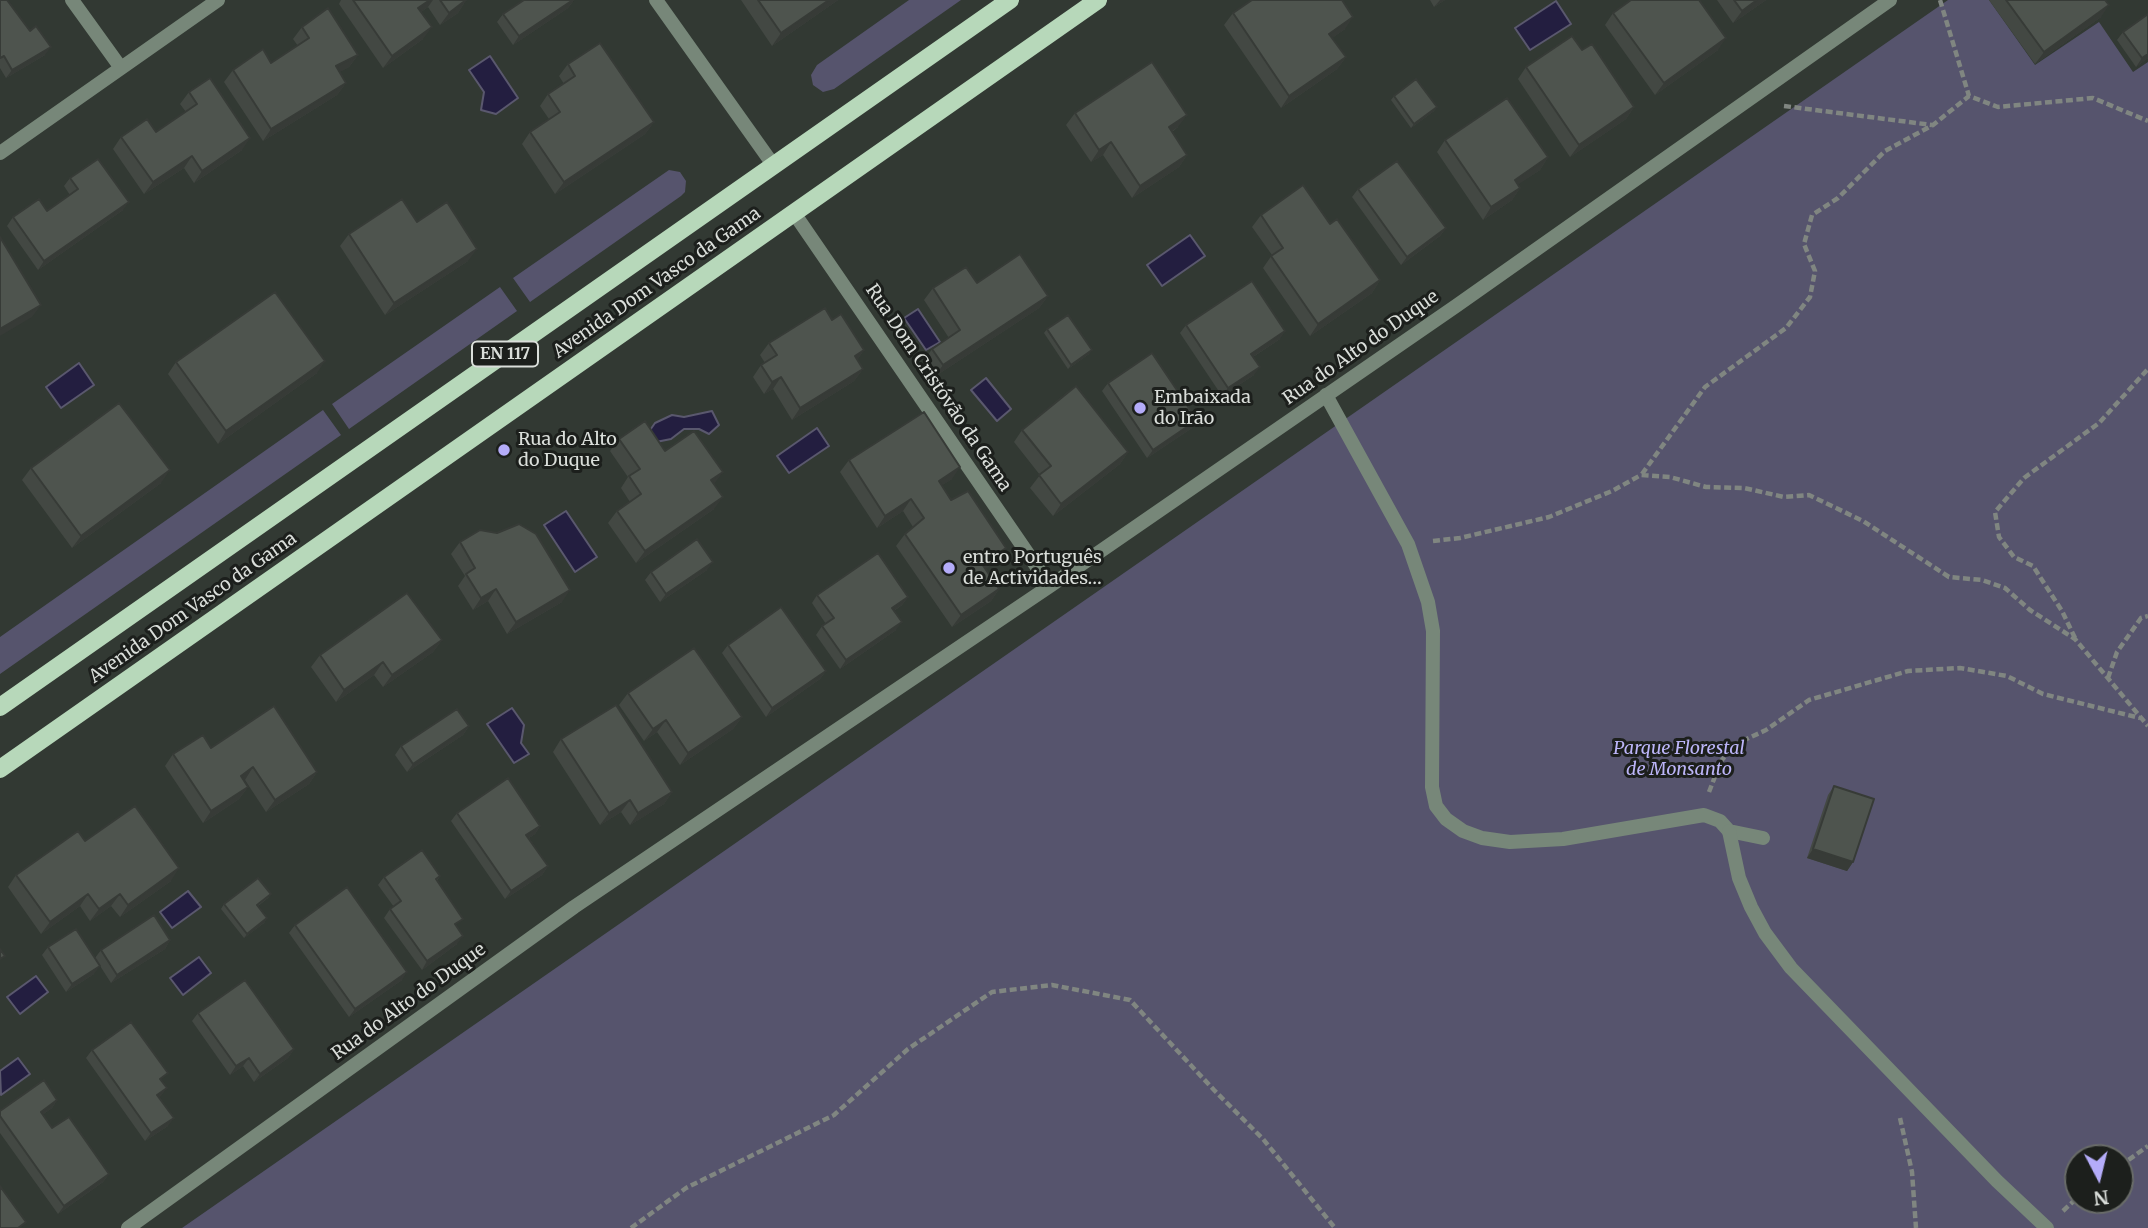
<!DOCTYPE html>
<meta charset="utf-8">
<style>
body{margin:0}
#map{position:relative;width:2148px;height:1228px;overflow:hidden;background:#323933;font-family:Merriweather,serif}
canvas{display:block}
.north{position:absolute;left:2064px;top:1144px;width:70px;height:70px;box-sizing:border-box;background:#1c1f1c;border:2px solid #686b68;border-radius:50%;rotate:173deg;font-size:19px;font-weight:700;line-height:28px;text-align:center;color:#dadeda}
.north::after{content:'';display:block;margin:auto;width:24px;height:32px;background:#b4acf9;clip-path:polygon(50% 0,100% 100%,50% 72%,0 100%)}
</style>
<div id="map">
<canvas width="2148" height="1228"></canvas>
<div class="north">N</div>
</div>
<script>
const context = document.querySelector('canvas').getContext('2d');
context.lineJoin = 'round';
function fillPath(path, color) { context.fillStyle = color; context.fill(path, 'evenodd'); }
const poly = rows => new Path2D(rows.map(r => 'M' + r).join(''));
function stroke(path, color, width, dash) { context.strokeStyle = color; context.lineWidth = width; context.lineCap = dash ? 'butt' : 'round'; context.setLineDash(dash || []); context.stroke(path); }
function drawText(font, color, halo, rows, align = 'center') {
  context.font = font + ' Merriweather,serif'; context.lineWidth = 6; context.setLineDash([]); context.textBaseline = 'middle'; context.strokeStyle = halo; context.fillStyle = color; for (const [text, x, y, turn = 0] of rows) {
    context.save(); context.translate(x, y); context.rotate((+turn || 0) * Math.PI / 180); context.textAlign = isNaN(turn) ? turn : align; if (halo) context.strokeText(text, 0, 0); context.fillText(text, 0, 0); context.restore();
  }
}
fillPath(poly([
 [909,0,961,0,834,89,823,92,813,85,811,75,817,65],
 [1948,0,1989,0,2035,65,2099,22,2133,72,2148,62,2148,1228,182,1228],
 [2078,1158,2120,1158,2120,1200,2078,1200],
 [669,170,680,172,686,181,685,192,681,196,530,302,513,278],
 [500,287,517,311,349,429,332,404],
 [323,410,341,435,0,674,0,637]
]), '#56546d');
const water = poly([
 [1556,1,1571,24,1530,50,1515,28,1556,1],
 [490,56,518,98,496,114,481,110,484,92,469,70,490,56],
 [1190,235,1205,256,1162,286,1147,265,1190,235],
 [918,309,940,342,926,350,904,318,918,309],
 [79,363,94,385,61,408,46,387,79,363],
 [986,378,1011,409,997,421,971,390,986,378],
 [712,411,719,425,709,434,699,429,684,429,671,439,656,442,648,433,655,423,672,415,684,417,712,411],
 [817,428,829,446,789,473,777,456,817,428],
 [566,511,597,557,575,572,544,525,566,511],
 [512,708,524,725,521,743,529,754,514,763,487,724,512,708],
 [188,891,201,907,172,928,160,912,188,891],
 [199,957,211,973,183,995,170,978,199,957],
 [36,976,48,992,20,1014,7,997,36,976],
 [18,1058,30,1074,1,1095,0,1071,18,1058]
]);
fillPath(water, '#231e40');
stroke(water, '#5a586e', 2);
stroke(poly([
 [1940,0,1969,96,1998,107,2093,98,2148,121],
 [1784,106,1932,125],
 [1642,474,1705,387,1786,328,1810,297,1815,271,1804,244,1812,215,1838,198,1885,151,1933,125,1969,96],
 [1433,541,1460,538,1549,517,1612,491,1641,475,1670,477,1706,487,1744,488,1784,497,1809,495,1863,521,1949,577,1982,580,2005,588,2030,610,2075,639,2148,726],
 [2075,638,2062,611,2033,566,2014,557,1999,537,1995,512,2024,478,2099,423,2148,369],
 [2108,678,2117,652,2141,618,2148,616],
 [1709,792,1721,761,1736,744,1766,730,1809,700,1908,671,1960,668,2007,676,2043,694,2140,718],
 [1900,1118,1912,1172,1916,1228],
 [2120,1166,2148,1146],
 [2063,1211,2078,1197],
 [631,1228,686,1188,834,1115,908,1049,992,992,1052,985,1130,1000,1214,1090,1263,1139,1335,1228]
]), '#808681', 4.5, [7, 3.5]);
stroke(poly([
 [1326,395,1408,544,1428,602,1433,631,1432,787,1436,806,1446,819,1463,831,1482,838,1510,842,1563,839,1704,815,1720,821,1729,831,1763,838]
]), '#778779', 14);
stroke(poly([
 [72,0,121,68],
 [656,0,774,166],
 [0,153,218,0],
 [794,213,1050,586],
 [1729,831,1739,878,1751,907,1765,933,1791,968,1997,1181,2047,1228],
 [128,1228,574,907,1050,586,1456,306,1890,0]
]), '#778779', 14);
stroke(poly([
 [0,707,1010,0],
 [0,769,1098,0]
]), '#b7d8ba', 18);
fillPath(poly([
 [0,0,45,55,6,78,0,68],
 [341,0,466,0,458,13,440,25,428,7,421,12,423,39,383,68,339,4],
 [574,0,568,8,513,45,497,22,503,14],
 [741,0,838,0,772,46],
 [1430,0,1445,0,1434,7],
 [1717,0,1766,0,1733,23],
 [1989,0,2105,0,2101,17,2035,64],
 [1233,13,1345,29,1332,38,1346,57,1337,69,1281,108,1224,25],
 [1613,13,1718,50,1655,95,1605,25],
 [2148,14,2148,58,2136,67,2117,40,2123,32],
 [302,27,358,55,349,67,339,72,346,83,337,95,263,141,224,82,233,70,271,63,298,46,293,39],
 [1582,50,1634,107,1626,119,1570,157,1518,79,1526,67],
 [568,64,654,122,645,134,555,194,522,144,530,132,549,119,540,106,548,94,564,84,559,76],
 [189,92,242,150,194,183,184,168,144,194,113,149,121,137,156,132,186,112,180,104],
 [1394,96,1437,107,1434,111,1411,128,1391,100],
 [1075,113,1178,127,1172,132,1187,155,1179,167,1132,198,1103,155,1091,162,1066,125],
 [1445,140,1548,157,1540,170,1518,184,1520,188,1512,200,1483,220,1437,152],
 [70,178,123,210,38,270,7,226,13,217,47,211,70,195,64,186],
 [1358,189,1446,228,1440,236,1401,265,1352,197],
 [1261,215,1330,224,1380,280,1372,293,1310,336,1263,268,1272,255,1252,227],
 [417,222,468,261,385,315,340,246,349,234],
 [933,288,1048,296,1039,308,934,377,924,361,932,349,949,338,924,300],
 [832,320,864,350,857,360,863,369,854,381,792,420,773,389,764,394,753,377,761,365,765,363,760,355,769,343],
 [1186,325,1280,339,1253,357,1254,375,1222,396,1180,333],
 [1047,329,1092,350,1089,354,1068,369,1044,333],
 [176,362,317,373,218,444,168,374],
 [1108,383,1192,428,1147,458,1102,391],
 [1022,430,1128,452,1120,464,1053,516,1030,488,1040,475,1014,442],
 [619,439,665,451,714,484,714,509,636,563,608,523,617,511,630,502,621,488,628,477,610,451],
 [849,460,952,479,942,485,951,500,1006,548,998,560,985,569,999,589,991,601,952,627,896,546,905,534,913,527,903,511,877,528,840,472],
 [31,468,161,483,72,548,22,480],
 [460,542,562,602,507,634,488,601,473,610,458,586,465,576,451,554],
 [707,570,660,602,645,580,651,572],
 [817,595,908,597,902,605,894,611,896,630,840,669,816,635,822,626,826,624,812,603],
 [442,640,433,652,383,687,374,675,336,702,311,667,320,655],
 [728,645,826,671,820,679,766,717,722,653],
 [628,693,742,717,733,729,680,765,657,732,644,741,619,705],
 [469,726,463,735,407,772,395,755,401,746],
 [561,739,672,792,664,804,630,825,621,812,600,825,553,752],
 [211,748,317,772,309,784,266,812,245,780,243,780,248,787,239,799,203,823,165,766,173,754],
 [1834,786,1853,862,1847,871,1807,858,1828,795],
 [457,813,540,826,535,834,529,838,548,866,542,875,505,899,451,821],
 [85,841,171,881,120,917,111,906,90,921,80,906,41,934,8,887,16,875],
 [440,876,437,881,457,927,457,944,422,970,384,918,390,909,394,907,378,885,384,877],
 [271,894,268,898,258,906,267,918,264,923,244,938,221,909,224,904],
 [295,925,402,980,349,1017,289,933],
 [170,940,165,949,111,983,95,958,101,950],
 [48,947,94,974,66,992,42,955],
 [198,1013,294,1049,288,1058,254,1082,243,1066,230,1075,192,1021],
 [92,1050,162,1081,167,1088,159,1097,168,1126,145,1141,86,1058],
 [57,1100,52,1108,42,1115,52,1128,109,1174,103,1182,58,1214,0,1133,0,1111]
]), '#434843');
fillPath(poly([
 [430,0,433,0,428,7,410,20,418,8],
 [466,0,458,13,440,25,449,13],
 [574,0,568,8,513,45,519,36],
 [829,0,838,0,772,46,781,33],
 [1440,0,1445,0,1434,7],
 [1757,0,1766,0,1733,23,1742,11],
 [2109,5,2101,17,2035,64,2044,52],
 [1353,17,1345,29,1321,46,1329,34],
 [432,27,423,39,383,68,392,56],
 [1726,38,1718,50,1655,95,1664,83],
 [51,47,45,55,6,78,12,70],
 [2148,54,2148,58,2136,67,2142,58],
 [358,55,349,67,328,78,336,66],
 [1346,57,1337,69,1281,108,1289,96],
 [346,83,337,95,263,141,271,129],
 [1437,107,1434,111,1411,128,1414,124],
 [1634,107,1626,119,1570,157,1579,145],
 [1187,115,1178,127,1160,139,1169,127],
 [654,122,645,134,555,194,564,182],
 [250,138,242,150,194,183,202,171],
 [1111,142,1103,155,1091,162,1099,150],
 [1187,155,1179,167,1132,198,1140,186],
 [192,156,184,168,144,194,153,182],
 [1548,157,1540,170,1507,192,1515,180],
 [1520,188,1512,200,1483,220,1491,207],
 [129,202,123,210,38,270,44,261],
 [1446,228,1440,236,1401,265,1407,257],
 [477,249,468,261,385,315,394,303],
 [1380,280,1372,293,1310,336,1318,324],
 [1048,296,1039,308,934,377,943,365],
 [41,305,32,317,0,336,0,329],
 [1285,331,1280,339,1245,362,1251,354],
 [864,350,856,362,855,356],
 [1092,350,1089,354,1068,369,1071,365],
 [325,361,317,373,218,444,226,431],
 [1260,367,1254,375,1222,396,1228,388],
 [863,369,854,381,792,420,800,408],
 [781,377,773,389,764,394,772,382],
 [1197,420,1192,428,1147,458,1153,450],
 [1128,452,1120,464,1053,516,1061,504],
 [960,467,952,479,930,493,939,481],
 [170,470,161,483,72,548,81,536],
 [723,472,714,484,711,480],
 [723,497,714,509,636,563,645,551],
 [911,499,903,511,877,528,885,516],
 [1006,548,998,560,974,577,982,564],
 [713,562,707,570,660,602,666,594],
 [496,589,488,601,473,610,481,598],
 [999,589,991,601,952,627,961,615],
 [570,590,562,602,507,634,516,622],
 [908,597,902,605,886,616,892,608],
 [902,622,896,630,840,669,846,660],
 [442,640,433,652,383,687,392,675],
 [383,662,374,675,336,702,344,690],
 [826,671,820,679,766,717,772,708],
 [742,717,733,729,680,765,688,753],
 [666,720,657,732,644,741,653,729],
 [469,726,463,735,407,772,413,764],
 [253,767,245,780,232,788,241,776],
 [317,772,309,784,266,812,275,800],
 [248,787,239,799,203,823,211,811],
 [672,792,664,804,630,825,638,813],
 [630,800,621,812,600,825,609,813],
 [540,826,535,834,521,843,526,835],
 [1813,849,1853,862,1847,871,1807,858],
 [548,866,542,875,505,899,511,891],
 [179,868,171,881,120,917,128,905],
 [88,894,80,906,41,934,50,922],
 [120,894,111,906,90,921,99,909],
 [267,918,264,923,244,938,247,934],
 [463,936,457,944,422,970,427,961],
 [170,940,165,949,111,983,117,975],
 [100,966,94,974,66,992,72,984],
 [407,972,402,980,349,1017,355,1009],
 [294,1049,288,1058,254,1082,260,1074],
 [249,1058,243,1066,230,1075,236,1066],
 [167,1088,161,1096,151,1103,157,1095],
 [57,1100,52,1108,35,1120,41,1112],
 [174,1118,168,1126,145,1141,151,1133],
 [109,1174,103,1182,58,1214,64,1206]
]), '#373b37');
const building = poly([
 [0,0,7,0,30,31,36,26,51,47,12,70,4,56,0,58,0,0],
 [353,0,430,0,418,8,432,27,392,56,353,0],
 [440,0,466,0,449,13,440,0],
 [524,0,573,0,519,36,503,14,524,0],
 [758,0,829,0,781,33,758,0],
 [1252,0,1342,0,1353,17,1329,34,1346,57,1289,96,1233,13,1252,0],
 [1631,0,1699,0,1726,38,1664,83,1613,13,1631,0],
 [1734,0,1757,0,1742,11,1734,0],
 [2006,0,2105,0,2109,5,2044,52,2006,0],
 [328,8,358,55,336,66,346,83,271,129,233,70,263,49,271,63,309,38,302,27,328,8],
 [2148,14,2148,54,2142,58,2123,32,2148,14],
 [1572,36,1582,50,1592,44,1634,107,1579,145,1526,67,1572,36],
 [600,43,654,122,564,182,530,132,560,112,548,94,575,76,568,64,600,43],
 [1152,62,1187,115,1169,127,1187,155,1140,186,1111,142,1099,150,1075,113,1152,62],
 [210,78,250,138,202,171,192,156,153,182,121,137,147,119,156,132,197,104,189,92,210,78],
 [1416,79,1437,107,1414,124,1394,96,1416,79],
 [1507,98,1548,157,1515,180,1520,188,1491,207,1445,140,1507,98],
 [98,159,129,202,44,261,13,217,39,199,47,211,78,189,70,178,98,159],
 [1397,161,1446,228,1407,257,1358,189,1397,161],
 [1303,185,1330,224,1337,219,1380,280,1318,324,1271,256,1283,248,1261,215,1303,185],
 [402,199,417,222,447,202,477,249,394,303,349,234,402,199],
 [0,237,41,305,0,329,0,237],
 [1020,254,1048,296,943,365,932,349,960,330,933,288,966,267,977,283,1020,254],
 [1252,281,1285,331,1251,354,1260,367,1228,388,1186,325,1252,281],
 [275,292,325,361,226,431,176,362,275,292],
 [825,308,832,320,841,314,864,350,855,356,863,369,800,408,781,377,772,382,761,365,777,355,769,343,825,308],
 [1068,315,1092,350,1071,365,1047,329,1068,315],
 [1152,353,1197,420,1153,450,1108,383,1152,353],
 [1076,386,1128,452,1061,504,1039,475,1051,466,1022,430,1076,386],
 [119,403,170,470,81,536,31,468,119,403],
 [924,412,960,467,939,481,951,500,968,491,1006,548,982,564,999,589,961,615,905,534,924,518,911,499,885,516,849,460,924,412],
 [645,421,665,451,694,431,723,472,711,480,723,497,645,551,617,511,641,494,629,476,640,469,619,439,645,421],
 [519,524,536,534,570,590,516,622,496,589,481,598,466,574,475,568,460,542,480,530,497,533,519,524],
 [697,539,713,562,666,594,651,572,697,539],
 [878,553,908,597,892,608,902,622,846,660,822,626,834,618,817,595,878,553],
 [407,593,442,640,392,675,383,662,344,690,320,655,407,593],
 [781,607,826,671,772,708,728,645,781,607],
 [694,648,742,717,688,753,666,720,653,729,628,693,694,648],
 [616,705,672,792,638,813,630,800,609,813,561,739,616,705],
 [274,706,317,772,275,800,253,767,241,776,248,787,211,811,173,754,203,735,211,748,274,706],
 [457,709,469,726,413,764,401,746,457,709],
 [508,778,540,826,526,835,548,866,511,891,457,813,508,778],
 [1834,786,1874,799,1853,862,1813,849,1834,786],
 [135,806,179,868,128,905,120,894,99,909,88,894,50,922,16,875,78,831,85,841,135,806],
 [422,850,440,876,436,879,463,919,455,924,463,936,427,961,390,909,401,901,384,877,422,850],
 [258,878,271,894,257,905,267,918,247,934,224,904,258,878],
 [347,887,407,972,355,1009,295,925,347,887],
 [154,915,170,940,117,975,101,950,154,915],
 [76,929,100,966,72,984,48,947,76,929],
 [0,949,5,956,0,959,0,949],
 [245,980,294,1049,260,1074,249,1058,236,1066,198,1013,245,980],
 [131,1022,168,1073,160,1079,167,1088,157,1095,174,1118,151,1133,92,1050,131,1022],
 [44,1080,57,1100,41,1112,52,1128,69,1117,109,1174,64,1206,0,1116,0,1111,44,1080],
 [0,1186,26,1222,18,1228,0,1228,0,1186]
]);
fillPath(building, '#4e544e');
stroke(building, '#373b37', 2);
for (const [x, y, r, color] of [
 [1140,408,7,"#b4acf9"],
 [504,450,7,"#b4acf9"],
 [949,568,7,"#b4acf9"]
]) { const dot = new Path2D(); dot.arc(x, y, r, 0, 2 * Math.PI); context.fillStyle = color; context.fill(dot); stroke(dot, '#1c1f1c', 2.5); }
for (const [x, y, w] of [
 [505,354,66]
]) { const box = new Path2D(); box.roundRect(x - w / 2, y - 12.5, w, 25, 5); context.fillStyle = '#1c1f1c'; context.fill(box); stroke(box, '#dadeda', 2); }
drawText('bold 16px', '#dadeda', null, [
 ["EN 117",505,354]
]);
drawText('18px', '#dadeda', '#1c1f1c', [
 ["Avenida Dom Vasco da Gama",657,283,-35],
 ["Rua do Alto do Duque",1361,348,-35],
 ["Rua Dom Cristóvão da Gama",938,388,56],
 ["Avenida Dom Vasco da Gama",193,608,-35],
 ["Rua do Alto do Duque",409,1002,-36]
]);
drawText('18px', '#dadeda', '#1c1f1c', [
 ["Embaixada",1154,398],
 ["do Irão",1154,419],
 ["Rua do Alto",518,440],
 ["do Duque",518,461],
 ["entro Português",963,558],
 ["de Actividades…",963,579]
], 'left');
drawText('italic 18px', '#bcb5f8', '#1c1f1c', [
 ["Parque Florestal",1679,749],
 ["de Monsanto",1679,770]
]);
</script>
